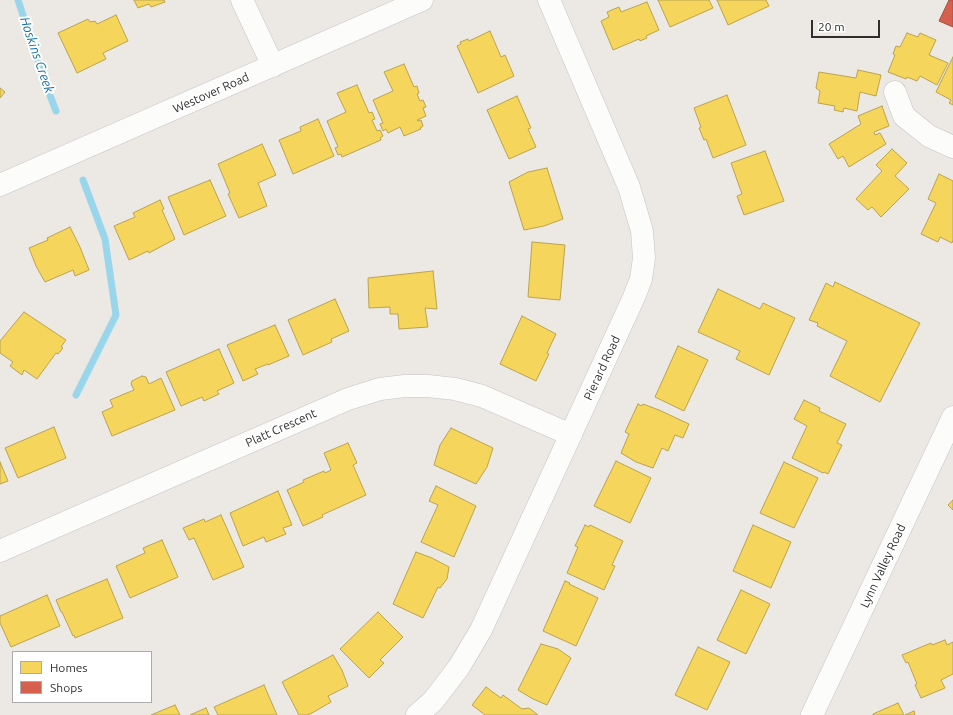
<!DOCTYPE html>
<style>
body{margin:0}
#map{position:relative;width:953px;height:715px;overflow:hidden;background:#ece8e4;font-family:Ubuntu,sans-serif}
canvas{display:block}
.legend{position:absolute;left:12px;top:651px;width:140px;height:52px;box-sizing:border-box;background:#fff;border:1px solid #ababab;margin:0;padding:5px 7px;list-style:none;font-size:12px;color:#2e2e2e}
.legend li{display:flex;align-items:center;gap:8px;height:20px}
.legend b{width:20px;border:1px solid #ababab}
.scale{position:absolute;left:811px;top:20px;width:69px;height:18px;box-sizing:border-box;border:2px solid #2e2e2e;border-top:0;padding-left:5px;font-size:12px;line-height:14px;white-space:nowrap;color:#2e2e2e;-webkit-text-stroke:3px #fff;paint-order:stroke}
</style>
<div id="map">
<canvas width="953" height="715"></canvas>
<ul class="legend">
<li><b style="height:11px;background:#f6d55c"></b>Homes</li>
<li><b style="height:11px;background:#d6604d"></b>Shops</li>
</ul>
<div class="scale">20 m</div>
</div>
<script>
const context = document.querySelector('canvas').getContext('2d');
context.lineJoin = 'round';
function fillPath(path, color) { context.fillStyle = color; context.fill(path, 'evenodd'); }
const poly = rows => new Path2D(rows.map(r => 'M' + r).join(''));
function stroke(path, color, width, dash) { context.strokeStyle = color; context.lineWidth = width; context.lineCap = dash ? 'butt' : 'round'; context.setLineDash(dash || []); context.stroke(path); }
function drawText(font, color, halo, rows, align = 'center') {
  context.font = font + ' Ubuntu,sans-serif'; context.lineWidth = 4; context.setLineDash([]); context.textBaseline = 'middle'; context.strokeStyle = halo; context.fillStyle = color; for (const [text, x, y, turn = 0] of rows) {
    context.save(); context.translate(x, y); context.rotate((+turn || 0) * Math.PI / 180); context.textAlign = isNaN(turn) ? turn : align; if (halo) context.strokeText(text, 0, 0); context.fillText(text, 0, 0); context.restore();
  }
}
const homes = poly([
 [134,0,164,0,165,2,151,7,149,4,138,8,134,0],
 [658,0,709,0,713,8,670,27,658,0],
 [717,0,766,0,769,6,728,25,717,0],
 [647,2,659,30,646,36,647,38,640,41,639,39,613,50,601,21,609,17,607,12,619,7,621,12,647,2],
 [116,15,128,41,103,53,106,59,77,73,58,33,88,19,90,22,95,21,97,24,116,15],
 [490,31,501,57,505,55,514,76,478,93,457,46,461,44,460,42,468,39,469,41,490,31],
 [907,33,918,37,920,33,936,40,929,55,948,63,937,85,920,76,917,81,907,77,906,79,888,72,895,55,893,54,896,46,900,47,907,33],
 [953,57,953,105,949,103,951,100,936,92,953,57],
 [404,64,414,87,417,86,419,93,417,94,420,101,423,100,426,107,423,108,426,116,417,120,418,121,421,120,423,126,420,128,421,129,404,136,400,127,388,133,386,129,383,131,380,124,383,123,373,100,393,91,384,72,404,64],
 [858,70,881,75,876,96,860,92,857,111,844,108,843,112,834,110,835,106,818,103,820,91,816,88,819,72,856,78,858,70],
 [357,85,369,113,372,112,375,119,372,120,377,131,380,130,383,136,380,138,381,140,342,157,341,154,338,155,335,148,338,147,327,121,346,112,337,93,357,85],
 [0,88,5,92,0,98,0,88],
 [727,95,746,145,713,158,706,139,704,140,699,128,701,127,694,108,727,95],
 [517,96,531,128,528,129,536,147,509,159,487,110,517,96],
 [882,106,889,126,874,132,875,135,880,133,886,144,849,167,843,156,838,159,829,144,861,124,858,116,882,106],
 [318,119,334,156,293,174,279,140,301,131,300,127,318,119],
 [262,144,276,175,258,183,267,206,239,218,228,194,230,193,218,164,262,144],
 [892,149,907,163,895,176,909,189,881,217,872,207,868,210,856,199,882,171,876,165,892,149],
 [765,151,784,201,744,215,737,196,742,194,731,163,765,151],
 [547,168,563,219,544,226,524,230,509,182,528,172,547,168],
 [939,174,953,181,953,240,952,243,940,237,938,242,921,234,936,203,928,199,939,174],
 [210,180,226,216,184,235,168,197,210,180],
 [160,200,164,209,162,210,175,239,149,253,148,251,129,260,114,226,135,217,133,213,160,200],
 [70,227,80,247,89,270,75,276,73,270,45,282,36,266,29,248,48,240,47,238,70,227],
 [532,242,565,245,560,300,528,297,532,242],
 [433,271,437,309,425,308,428,327,399,329,398,314,390,314,390,307,369,308,368,278,433,271],
 [835,282,920,323,880,402,830,376,847,341,817,326,818,323,809,320,826,283,833,287,835,282],
 [718,289,760,309,763,303,795,318,769,375,736,359,740,351,698,332,718,289],
 [335,299,349,331,331,339,332,342,303,355,288,320,335,299],
 [24,312,66,340,61,347,63,348,58,354,56,353,37,379,24,370,22,375,10,366,13,362,0,353,0,341,24,312],
 [522,316,556,334,547,353,549,354,536,381,500,364,522,316],
 [275,325,289,356,268,365,268,364,255,369,258,374,243,381,227,345,275,325],
 [678,346,708,360,684,411,655,397,678,346],
 [219,349,234,383,217,391,219,394,204,401,202,397,181,406,166,372,219,349],
 [142,376,146,377,149,384,161,378,175,410,112,436,102,412,113,407,110,400,134,390,131,384,132,381,142,376],
 [804,400,820,408,819,411,846,424,837,443,842,445,828,474,824,472,823,473,792,458,807,426,794,419,804,400],
 [638,404,642,406,643,404,659,410,689,424,683,438,675,435,668,451,662,448,653,468,636,462,621,453,629,434,625,432,638,404],
 [54,427,66,458,18,478,5,448,54,427],
 [451,428,493,448,487,467,476,484,434,465,440,445,451,428],
 [348,443,357,463,353,465,366,495,322,515,323,517,303,526,287,490,304,482,303,480,324,471,325,473,331,470,324,453,348,443],
 [616,461,651,478,630,523,594,506,616,461],
 [0,462,8,481,0,484,0,462],
 [784,462,818,478,794,528,760,513,784,462],
 [436,486,476,506,454,557,421,542,438,505,429,501,436,486],
 [278,491,292,525,283,528,286,534,266,542,264,537,243,546,230,513,278,491],
 [953,500,953,510,948,505,953,500],
 [221,515,244,567,213,580,194,538,189,540,183,528,204,519,205,522,221,515],
 [585,525,589,527,590,525,623,541,612,565,615,566,604,590,567,573,578,547,575,546,585,525],
 [753,525,791,542,771,588,733,571,753,525],
 [162,540,178,577,130,598,116,566,145,553,143,548,162,540],
 [416,552,432,558,449,567,447,579,440,588,438,587,423,618,393,604,416,552],
 [107,579,123,618,75,638,74,635,73,636,62,612,61,612,56,600,107,579],
 [565,581,570,583,569,584,598,598,576,646,543,631,565,581],
 [741,590,770,604,746,654,717,640,741,590],
 [47,595,60,626,11,647,0,623,0,616,47,595],
 [378,612,403,637,380,660,384,663,369,678,340,649,378,612],
 [945,640,947,645,953,642,953,674,941,680,945,688,921,698,915,685,917,684,908,662,906,663,902,655,931,643,932,645,945,640],
 [541,644,558,649,571,658,547,705,533,699,518,690,541,644],
 [698,647,730,662,707,710,675,695,698,647],
 [333,655,342,670,348,686,328,696,331,702,312,713,307,715,299,715,282,682,333,655],
 [264,685,277,715,218,715,214,707,264,685],
 [486,687,501,698,503,695,522,709,529,708,538,715,485,715,472,705,486,687],
 [898,703,904,715,873,715,873,714,898,703],
 [175,705,180,715,151,715,175,705],
 [206,708,209,715,190,715,206,708],
 [914,711,915,715,905,715,914,711]
]);
fillPath(homes, '#f6d55c');
stroke(homes, '#baa34e', 1);
const shops = poly([
 [949,0,953,0,953,27,939,21,949,0]
]);
fillPath(shops, '#d6604d');
stroke(shops, '#a45144', 1);
stroke(poly([
 [18,0,46,85,56,111],
 [76,395,116,315,105,239,83,180]
]), '#99d6ec', 7);
const minor = poly([
 [242,0,273,66],
 [895,92,904,116,929,136,953,147],
 [0,185,422,0],
 [0,551,348,399,380,389,405,386,428,386,455,389,482,396,571,435],
 [417,715,433,701,459,667,481,630,634,297,641,279,644,258,642,231,629,187,549,0],
 [812,715,953,417]
]);
stroke(minor, '#c5c4c5', 23);
stroke(minor, '#fcfcfb', 22);
drawText('12px', '#2e2e2e', '#fff', [
 ["Westover Road",211,93,-24],
 ["Pierard Road",602,368,-65],
 ["Platt Crescent",281,428,-24],
 ["Lynn Valley Road",883,566,-65]
]);
drawText('italic 13px', '#0d6fa3', '#fff', [
 ["Hoskins Creek",37,55,71]
]);
</script>
